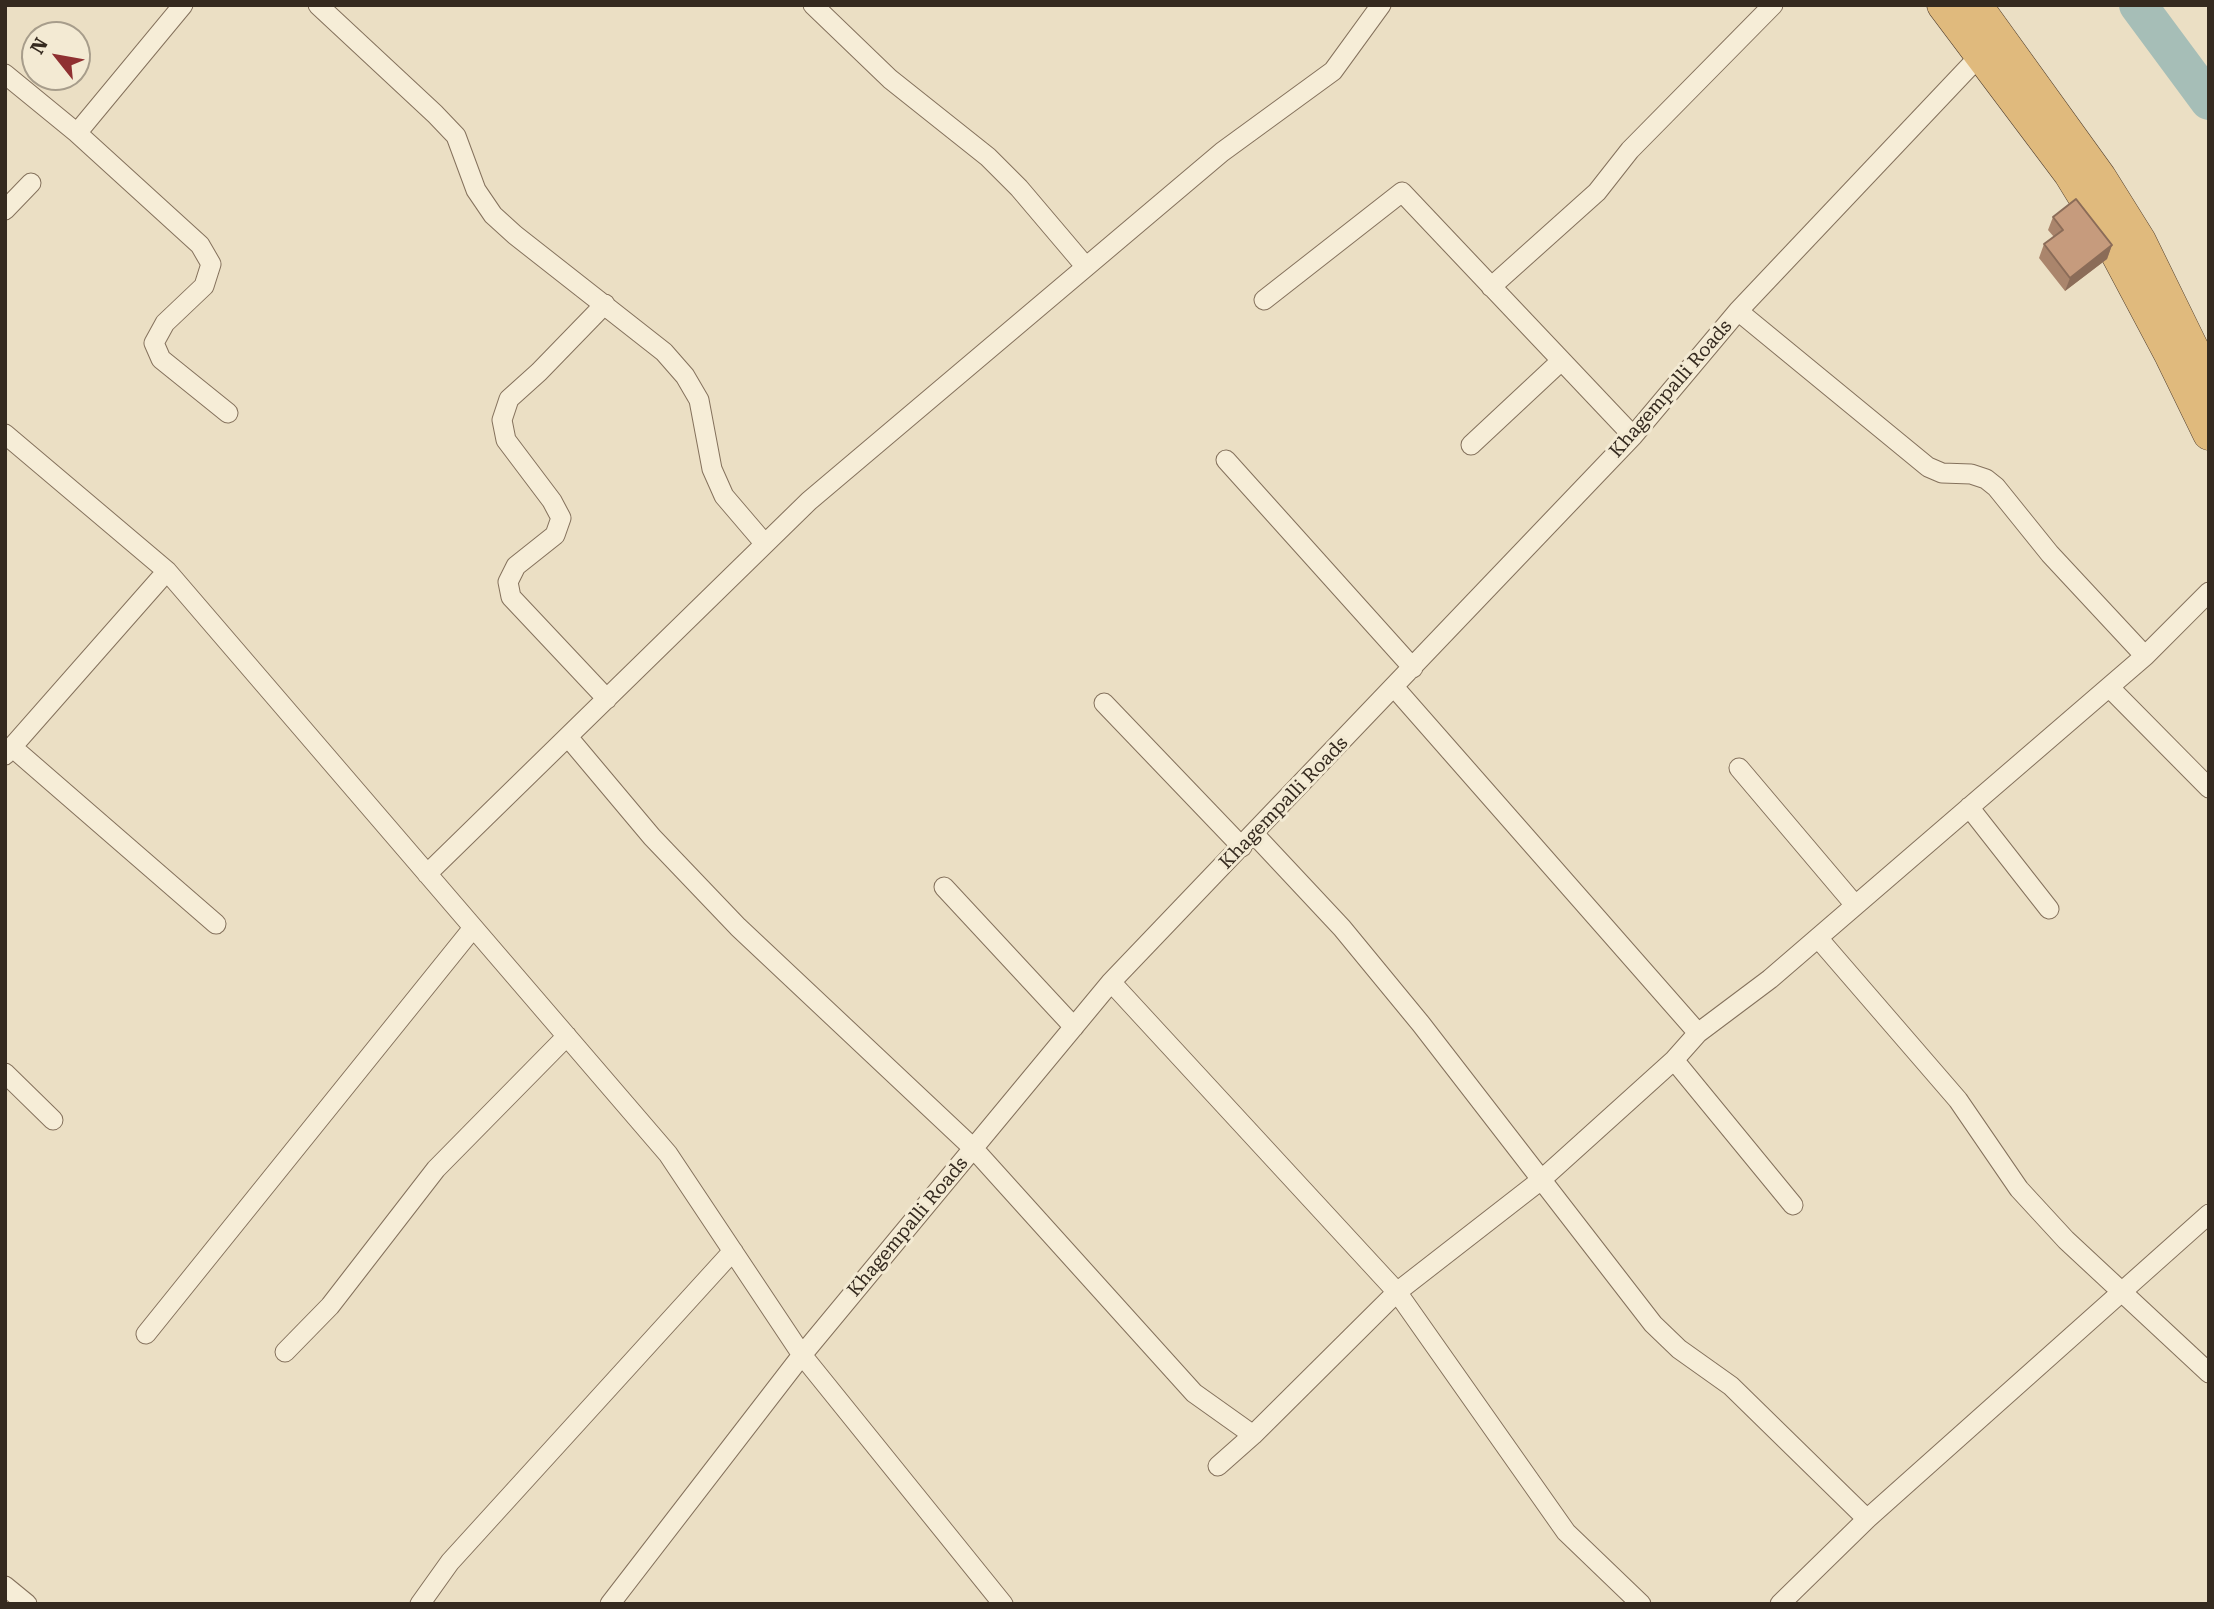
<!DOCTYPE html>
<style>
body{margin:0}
#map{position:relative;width:2214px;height:1609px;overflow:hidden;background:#ebdfc4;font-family:"Roboto Serif",serif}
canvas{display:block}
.frame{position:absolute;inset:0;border:7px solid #352a1f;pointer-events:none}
.north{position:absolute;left:21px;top:21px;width:70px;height:70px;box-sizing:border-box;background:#f3ead3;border:2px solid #a79d8b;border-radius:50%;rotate:301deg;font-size:19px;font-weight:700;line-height:28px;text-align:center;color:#352a1f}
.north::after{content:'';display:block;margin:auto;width:24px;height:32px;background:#8f3031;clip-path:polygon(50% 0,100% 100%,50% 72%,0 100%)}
</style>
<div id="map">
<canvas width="2214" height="1609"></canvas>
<div class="frame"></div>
<div class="north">N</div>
</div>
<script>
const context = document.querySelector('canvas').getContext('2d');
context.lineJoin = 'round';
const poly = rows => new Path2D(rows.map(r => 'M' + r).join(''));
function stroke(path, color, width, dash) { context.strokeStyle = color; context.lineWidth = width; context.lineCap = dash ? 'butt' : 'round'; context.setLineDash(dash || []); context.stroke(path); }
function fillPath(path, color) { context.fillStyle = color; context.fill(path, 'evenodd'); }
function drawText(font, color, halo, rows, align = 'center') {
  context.font = font + ' "Roboto Serif",serif'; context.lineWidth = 6; context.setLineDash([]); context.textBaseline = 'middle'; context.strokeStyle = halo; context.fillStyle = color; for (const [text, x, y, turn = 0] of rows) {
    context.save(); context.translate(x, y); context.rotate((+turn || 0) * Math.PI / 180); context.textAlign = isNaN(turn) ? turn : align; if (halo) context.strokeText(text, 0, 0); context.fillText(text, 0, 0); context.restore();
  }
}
stroke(poly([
 [2138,5,2209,101]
]), '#a6beb7', 38);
const minor = poly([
 [318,5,435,114,456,136,476,190,493,215,515,235,664,352,685,376,699,400,712,469,724,496,765,544],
 [813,5,890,79,988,157,1019,188,1086,267],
 [5,74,77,133,200,245,211,264,204,286,165,323,154,343,161,359,228,413],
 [77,133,183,5],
 [5,210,31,183],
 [1491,287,1597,192,1630,150,1773,5],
 [1264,300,1402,192,1633,436],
 [605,304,539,372,509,399,502,420,506,440,552,501,561,518,555,535,516,566,508,582,511,597,607,699],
 [1738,311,1928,467,1942,473,1971,474,1986,479,1996,487,2050,554,2145,656],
 [5,434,167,571,668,1154,802,1355,1003,1604],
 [1471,445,1561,361],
 [1226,460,1413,668],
 [1394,687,1698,1033],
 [2109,687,2209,788],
 [1104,703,1242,847],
 [568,737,652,837,738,927,973,1148,1194,1393,1253,1435],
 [12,747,216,924],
 [5,755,167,571],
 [1739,768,1855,905],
 [1969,807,2049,909],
 [1254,834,1342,928,1421,1024,1653,1324,1679,1349,1731,1386,1867,1519],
 [427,874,809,501,1222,152,1333,71,1381,5],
 [944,887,1074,1027],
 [1818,938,1958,1100,2019,1189,2066,1240,2209,1373],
 [1111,982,1397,1292,1566,1532,1641,1604],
 [1674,1060,1793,1205],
 [5,1073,53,1120],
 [146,1334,473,928],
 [285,1352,330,1306,436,1169,567,1036],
 [1218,1466,1253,1435,1397,1292,1541,1180,1674,1060,1698,1033,1770,979,2109,687,2145,656,2209,592],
 [5,1586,27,1604],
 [420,1604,450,1562,733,1251],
 [610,1604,802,1355,1111,982,1633,436,1738,311,1988,47],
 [1780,1604,1867,1519,2209,1214]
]);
const trunk = poly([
 [1943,5,2070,174,2102,226,2170,354,2209,434],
 [1976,5,2100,177,2140,241,2209,382]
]);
stroke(minor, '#84715c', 21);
stroke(trunk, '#524030', 33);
stroke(minor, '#f6edd7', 19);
stroke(trunk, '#e0ba7d', 32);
fillPath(poly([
 [2053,217,2112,245,2107,259,2065,291,2039,258,2044,244,2054,237,2048,230]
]), '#aa856c');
fillPath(poly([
 [2112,245,2107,259,2065,291,2070,278]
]), '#8b6c58');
const building = poly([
 [2076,199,2112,245,2070,278,2044,244,2063,230,2053,217,2076,199]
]);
fillPath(building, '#c69b7d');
stroke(building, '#8b6c58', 2);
drawText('19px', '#352a1f', '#f3ead3', [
 ["Khagempalli Roads",1671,389,-49],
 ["Khagempalli Roads",1284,803,-46],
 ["Khagempalli Roads",908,1227,-50]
]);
</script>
